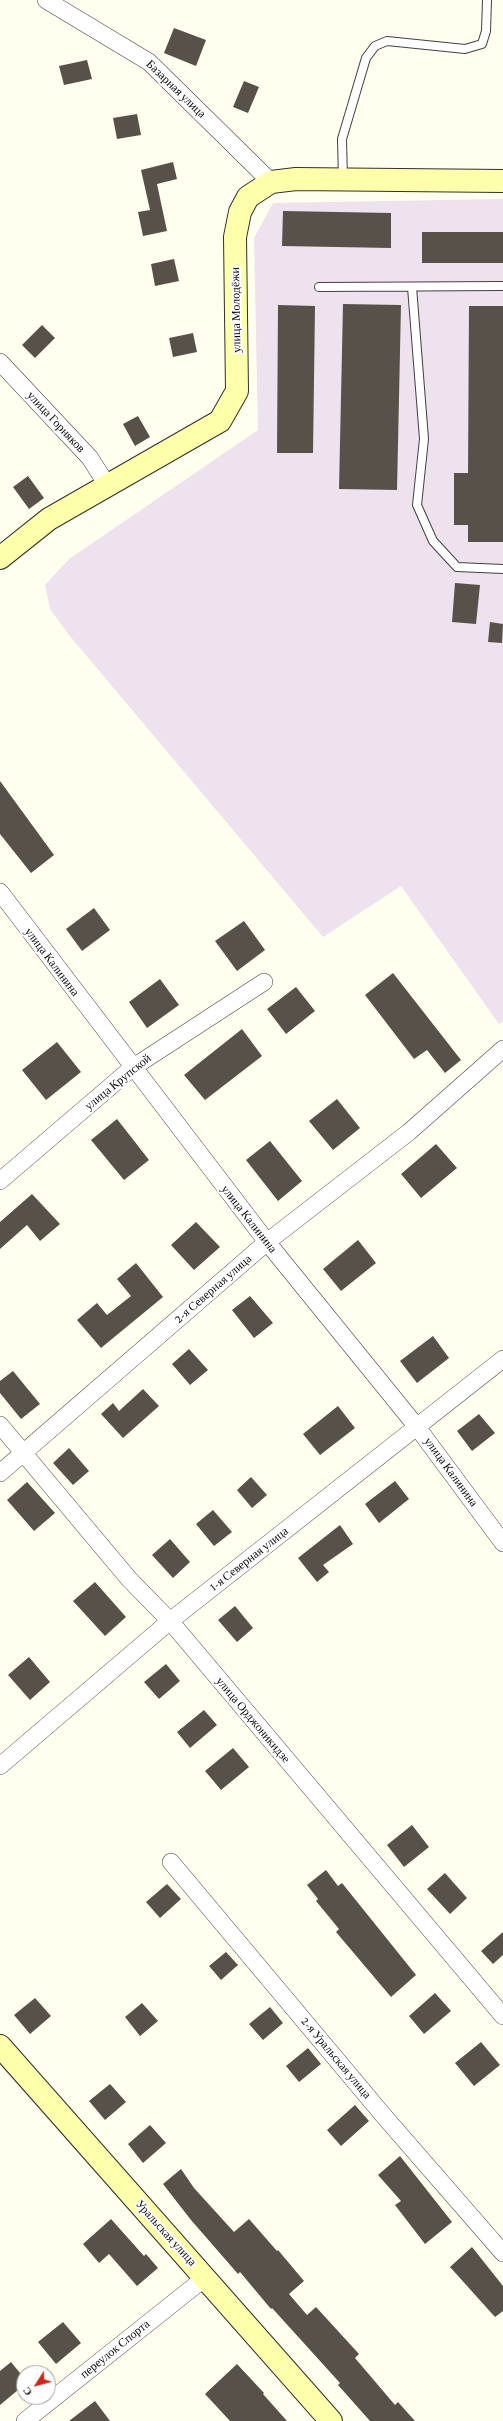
<!DOCTYPE html>
<meta charset="utf-8">
<style>
body{margin:0}
#map{position:relative;width:503px;height:2421px;overflow:hidden;background:#fffeef;font-family:"Crimson Pro",serif}
canvas{display:block}
.north{position:absolute;left:16px;top:2365px;width:40px;height:40px;box-sizing:border-box;background:#fff;border:1px solid #9f9f9f;border-radius:50%;rotate:234deg;font-size:11px;font-weight:700;line-height:16px;text-align:center;color:#0e0e0e}
.north::after{content:'';display:block;margin:auto;width:14px;height:18px;background:#c9281b;clip-path:polygon(50% 0,100% 100%,50% 72%,0 100%)}
</style>
<div id="map">
<canvas width="503" height="2421"></canvas>
<div class="north">С</div>
</div>
<script>
const context = document.querySelector('canvas').getContext('2d');
context.lineJoin = 'round';
function fillPath(path, color) { context.fillStyle = color; context.fill(path, 'evenodd'); }
const poly = rows => new Path2D(rows.map(r => 'M' + r).join(''));
function stroke(path, color, width, dash) { context.strokeStyle = color; context.lineWidth = width; context.lineCap = dash ? 'butt' : 'round'; context.setLineDash(dash || []); context.stroke(path); }
function drawText(font, color, halo, rows, align = 'center') {
  context.font = font + ' "Crimson Pro",serif'; context.lineWidth = 4; context.setLineDash([]); context.textBaseline = 'middle'; context.strokeStyle = halo; context.fillStyle = color; for (const [text, x, y, turn = 0] of rows) {
    context.save(); context.translate(x, y); context.rotate((+turn || 0) * Math.PI / 180); context.textAlign = isNaN(turn) ? turn : align; if (halo) context.strokeText(text, 0, 0); context.fillText(text, 0, 0); context.restore();
  }
}
fillPath(poly([
 [503,199,503,1022,499,1024,401,886,323,937,69,635,50,609,45,585,69,559,258,430,254,238,273,203]
]), '#ede2ed');
fillPath(poly([
 [174,28,206,40,196,66,164,53],
 [87,60,92,79,64,85,59,66],
 [244,81,259,87,248,113,233,107],
 [137,114,141,135,117,139,113,118],
 [173,162,177,179,157,184,167,231,143,236,138,212,150,210,141,170],
 [283,211,391,213,391,248,282,246],
 [422,232,503,232,503,263,422,263],
 [174,259,179,281,155,286,151,264],
 [343,304,401,305,397,490,339,489],
 [278,305,315,306,313,453,277,453],
 [469,306,503,306,503,542,468,542,468,525,454,525,454,473,468,473],
 [42,325,55,338,35,358,22,345],
 [193,333,197,352,173,357,169,338],
 [138,416,150,437,135,446,123,424],
 [28,476,44,498,29,509,13,487],
 [455,583,480,585,476,624,452,622],
 [490,622,503,624,502,643,488,642],
 [0,781,54,855,31,873,0,834],
 [94,908,110,930,82,951,66,929],
 [244,921,265,950,237,971,215,941],
 [393,973,461,1060,445,1073,427,1050,414,1059,365,995],
 [160,979,179,1005,147,1028,129,1002],
 [296,987,315,1011,286,1034,267,1009],
 [242,1029,262,1056,205,1100,184,1075],
 [57,1042,81,1072,46,1100,22,1070],
 [337,1099,360,1128,333,1150,309,1121],
 [117,1119,149,1160,124,1180,91,1140],
 [270,1141,302,1181,278,1201,246,1160],
 [436,1144,457,1168,421,1198,401,1174],
 [32,1194,60,1224,40,1241,27,1225,0,1249,0,1222],
 [196,1222,220,1247,194,1270,171,1245],
 [358,1240,376,1263,341,1291,323,1269],
 [136,1263,163,1297,101,1348,77,1320,97,1303,107,1315,131,1296,117,1279],
 [250,1296,273,1323,254,1338,232,1310],
 [433,1336,449,1358,417,1383,400,1361],
 [189,1349,208,1370,190,1385,172,1364],
 [13,1371,40,1404,21,1419,0,1393,0,1381],
 [143,1389,159,1406,123,1438,101,1414,113,1403,119,1411],
 [338,1406,355,1428,320,1455,303,1434],
 [479,1414,495,1433,472,1451,457,1431],
 [69,1448,89,1471,73,1485,53,1463],
 [251,1477,267,1495,252,1508,237,1490],
 [395,1481,409,1499,379,1523,365,1504],
 [27,1482,55,1513,34,1531,7,1500],
 [213,1510,232,1532,214,1546,196,1524],
 [340,1525,353,1544,323,1565,329,1572,317,1582,298,1558],
 [170,1539,190,1562,173,1578,152,1555],
 [95,1582,126,1617,105,1636,73,1601],
 [235,1606,253,1628,237,1642,218,1620],
 [29,1657,50,1682,30,1700,8,1675],
 [166,1664,180,1681,159,1699,144,1682],
 [204,1710,217,1725,190,1748,177,1732],
 [233,1748,249,1767,221,1790,205,1771],
 [412,1825,429,1847,404,1867,387,1845],
 [326,1870,338,1886,342,1883,416,1975,391,1997,336,1932,339,1929,316,1901,318,1899,307,1885],
 [445,1873,467,1898,450,1914,427,1889],
 [167,1884,181,1899,160,1918,146,1902],
 [503,1932,503,1955,493,1964,481,1951],
 [226,1952,238,1965,221,1980,209,1966],
 [435,1993,451,2011,424,2034,409,2016],
 [35,1998,51,2016,30,2034,14,2015],
 [142,2003,158,2021,140,2036,125,2017],
 [270,2007,283,2023,263,2040,249,2024],
 [481,2042,500,2065,474,2086,455,2063],
 [308,2048,321,2064,299,2082,286,2066],
 [110,2084,126,2102,105,2120,89,2101],
 [355,2105,369,2121,341,2146,327,2130],
 [150,2125,166,2143,143,2163,128,2144],
 [400,2156,452,2222,425,2244,395,2205,401,2201,378,2175],
 [181,2169,194,2188,234,2232,249,2219,277,2251,278,2250,304,2281,289,2294,307,2315,316,2307,359,2354,355,2358,395,2405,398,2402,415,2421,370,2421,338,2385,340,2383,272,2308,271,2309,240,2272,238,2274,191,2220,163,2184],
 [111,2219,144,2256,146,2254,158,2268,137,2286,109,2254,99,2263,83,2244],
 [472,2247,503,2286,503,2311,495,2317,450,2267],
 [63,2322,81,2343,56,2364,38,2342],
 [11,2362,24,2378,24,2385,0,2405,0,2371],
 [237,2364,264,2393,263,2394,287,2421,230,2421,205,2394],
 [95,2401,110,2421,69,2421]
]), '#585149');
const lane = poly([
 [343,179,342,139,366,58,375,46,387,41,465,49,482,44,486,31,487,0],
 [319,287,503,286],
 [412,287,424,439,417,505,433,541,457,567,503,569]
]);
const street = poly([
 [46,0,149,62,271,182],
 [0,362,90,458,107,485],
 [0,892,267,1242,417,1427,503,1543],
 [0,1181,132,1068,264,982],
 [0,1425,129,1579,170,1621,503,2016],
 [0,1473,267,1242,409,1132,503,1049],
 [0,1766,170,1621,503,1359],
 [171,1862,383,2115,503,2253],
 [25,2421,206,2277]
]);
const secondary = poly([
 [0,558,49,519,220,421,237,391,235,237,240,212,248,197,271,182,296,179,503,181],
 [0,2046,331,2421]
]);
stroke(lane, '#414141', 10);
stroke(street, '#414141', 18);
stroke(secondary, '#303030', 24);
stroke(lane, '#fff', 8);
stroke(street, '#fff', 17);
stroke(secondary, '#feffaa', 22);
drawText('12px', '#0e0e0e', '#fff', [
 ["Базарная улица",176,89,44],
 ["улица Молодёжи",236,310,-91],
 ["улица Горняков",56,422,47],
 ["улица Калинина",52,962,53],
 ["улица Крупской",118,1082,-39],
 ["улица Калинина",249,1219,52],
 ["2-я Северная улица",213,1289,-41],
 ["улица Калинина",451,1472,54],
 ["1-я Северная улица",249,1559,-38],
 ["улица Орджоникидзе",253,1720,50],
 ["2-я Уральская улица",336,2058,50],
 ["Уральская улица",166,2233,48],
 ["переулок Спорта",115,2349,-39]
]);
</script>
